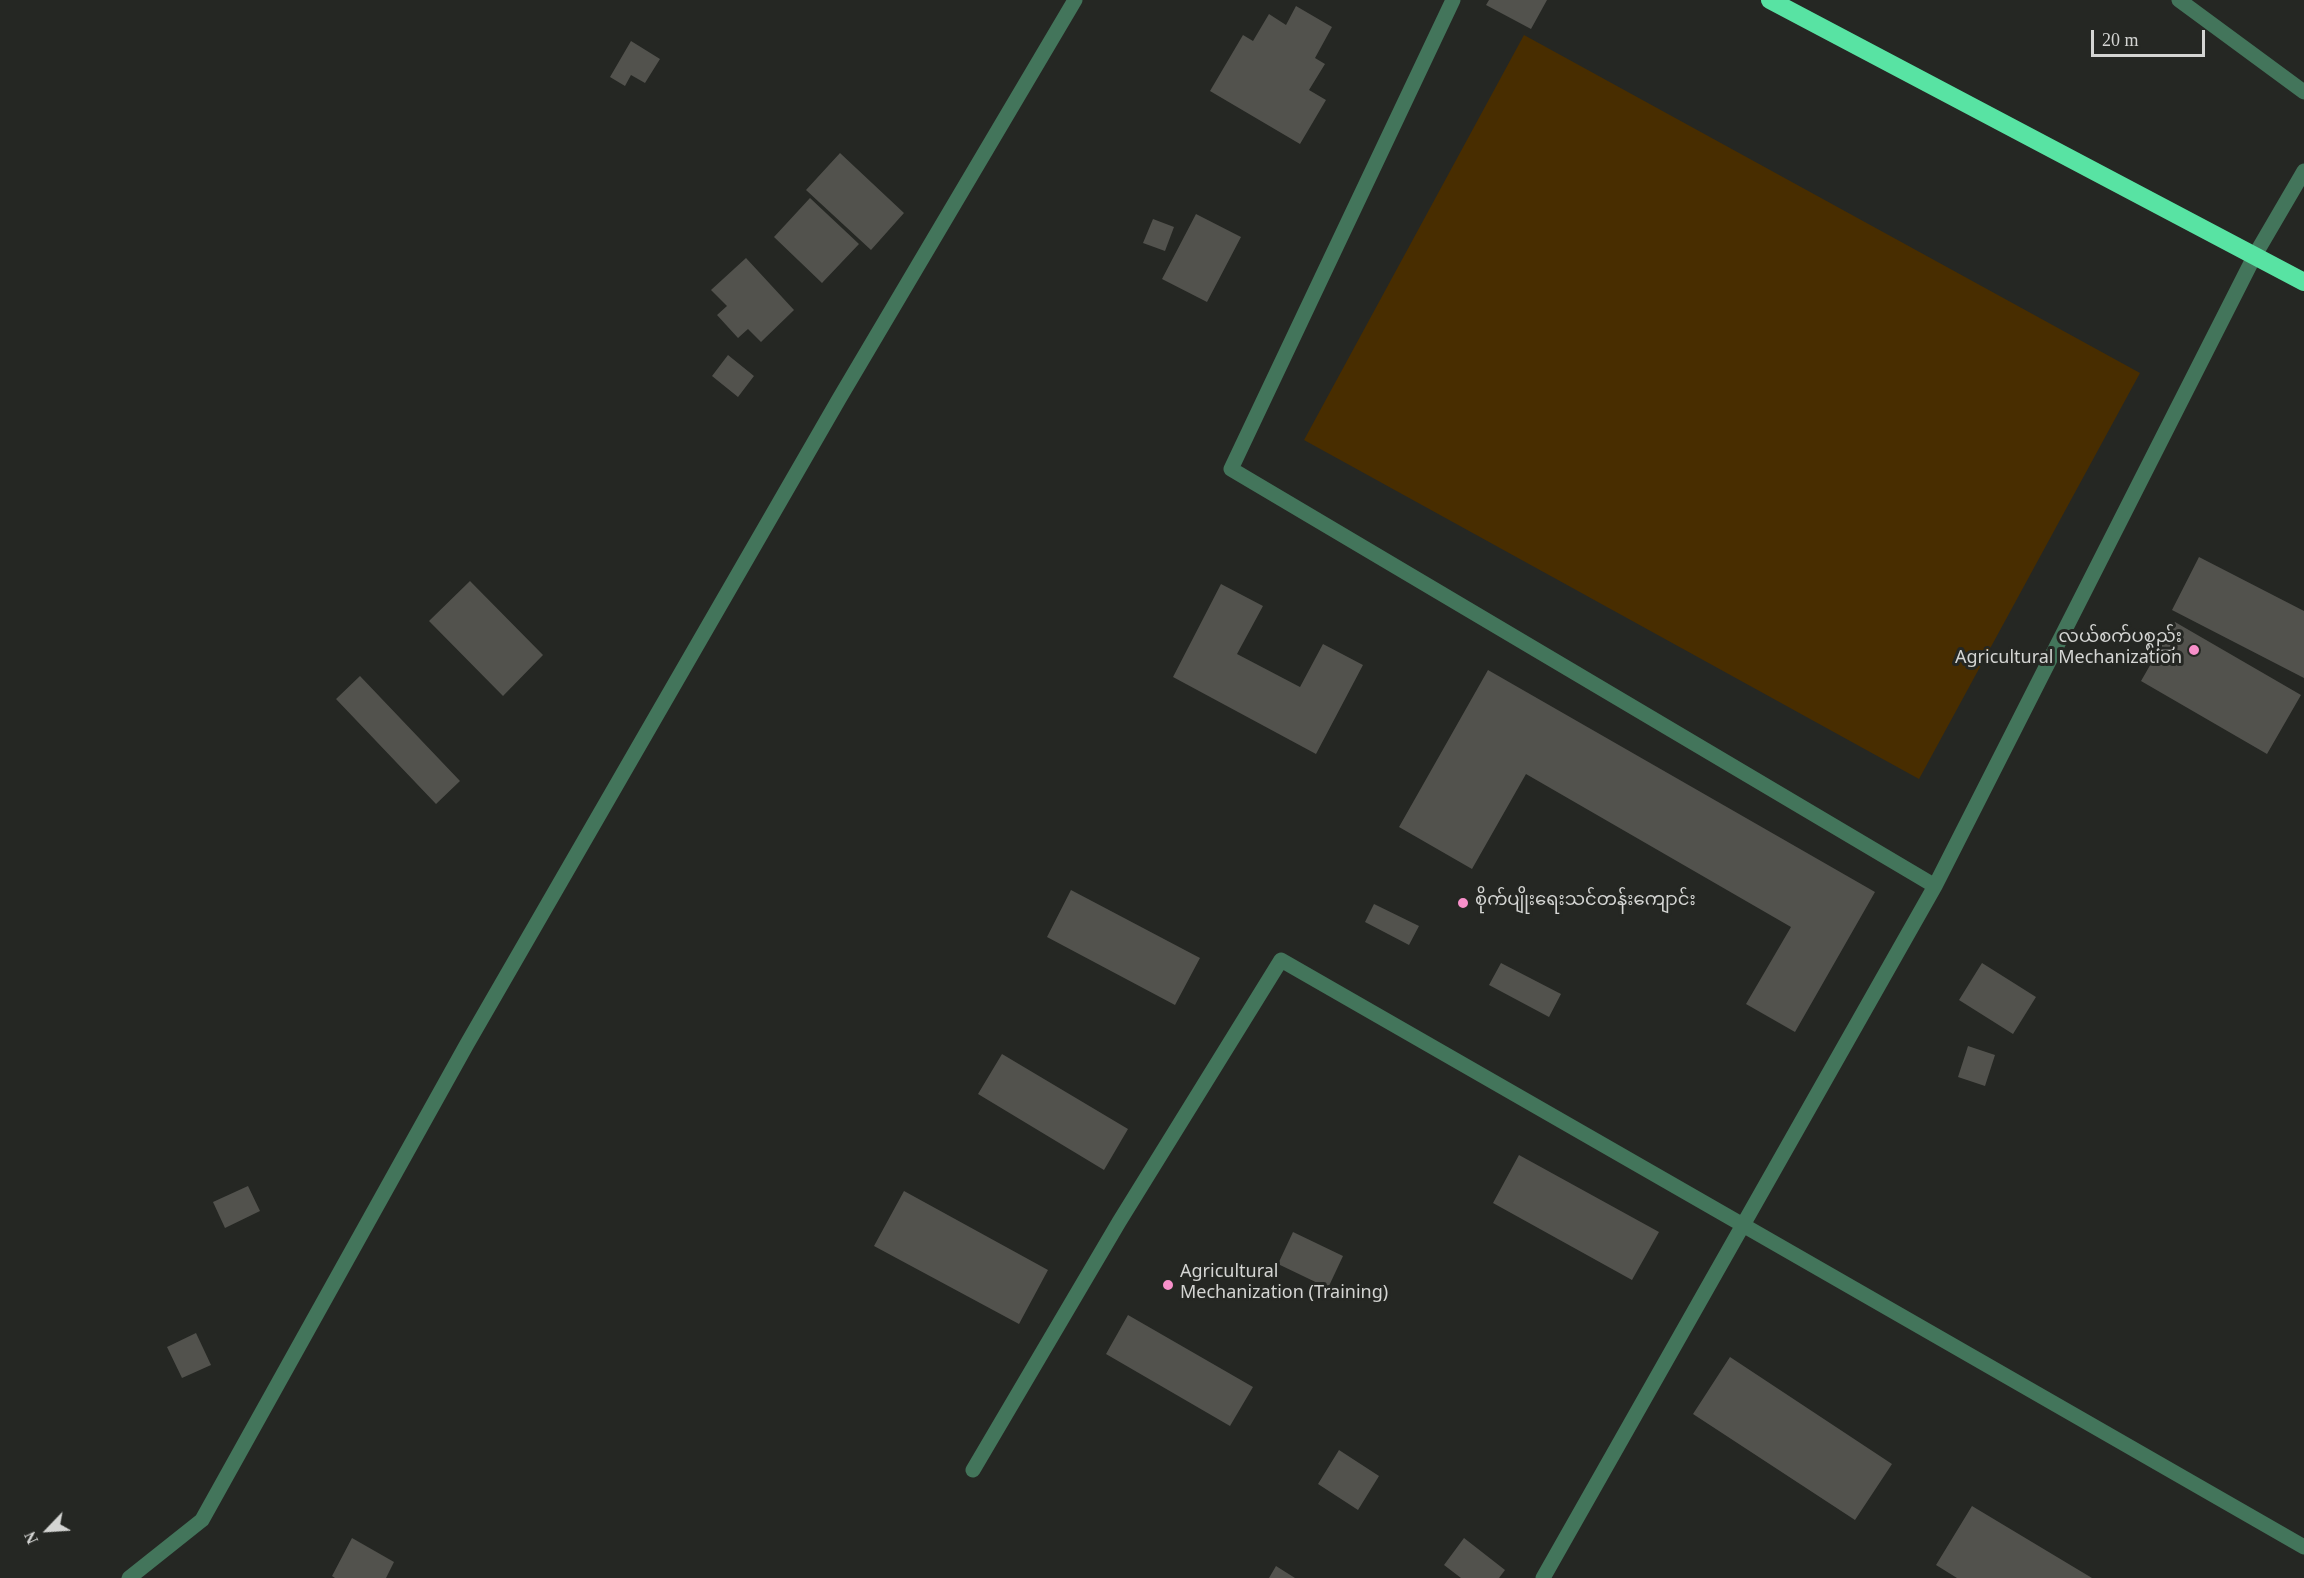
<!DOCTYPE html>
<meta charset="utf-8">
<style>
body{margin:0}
#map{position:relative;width:2304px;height:1578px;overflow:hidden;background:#252723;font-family:Georgia,serif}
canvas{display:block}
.north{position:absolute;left:18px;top:1500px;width:60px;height:60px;-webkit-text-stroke:4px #252723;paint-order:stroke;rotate:245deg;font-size:16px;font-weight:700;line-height:24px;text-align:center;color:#d4d5d3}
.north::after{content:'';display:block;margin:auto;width:21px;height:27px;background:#d4d5d3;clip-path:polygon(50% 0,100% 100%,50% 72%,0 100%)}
.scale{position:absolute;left:2091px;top:30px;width:114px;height:27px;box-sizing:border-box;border:3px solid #d4d5d3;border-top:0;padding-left:8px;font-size:18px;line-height:21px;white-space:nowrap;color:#d4d5d3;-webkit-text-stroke:4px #252723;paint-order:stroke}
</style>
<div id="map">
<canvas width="2304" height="1578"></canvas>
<div class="north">N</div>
<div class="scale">20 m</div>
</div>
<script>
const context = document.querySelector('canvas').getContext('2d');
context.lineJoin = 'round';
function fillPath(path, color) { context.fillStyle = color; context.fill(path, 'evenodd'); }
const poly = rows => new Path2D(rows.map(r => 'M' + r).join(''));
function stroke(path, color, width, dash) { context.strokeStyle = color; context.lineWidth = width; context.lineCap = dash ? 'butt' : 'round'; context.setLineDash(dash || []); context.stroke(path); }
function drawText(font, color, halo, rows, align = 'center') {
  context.font = font + ' Georgia,"Noto Sans Myanmar",serif'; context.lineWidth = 6; context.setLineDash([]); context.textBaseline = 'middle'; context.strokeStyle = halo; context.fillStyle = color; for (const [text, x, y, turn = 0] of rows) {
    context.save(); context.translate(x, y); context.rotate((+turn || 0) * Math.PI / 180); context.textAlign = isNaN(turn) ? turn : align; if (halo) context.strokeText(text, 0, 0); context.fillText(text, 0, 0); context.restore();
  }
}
fillPath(poly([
 [1524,35,2140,373,1919,779,1304,440]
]), '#482d00');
fillPath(poly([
 [1489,0,1547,0,1531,29,1486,5],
 [1296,6,1332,27,1315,58,1325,64,1309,90,1326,100,1300,144,1210,91,1243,35,1253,41,1269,14,1286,25],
 [631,41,660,59,645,83,631,75,625,86,610,77],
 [840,153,904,213,871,250,806,190],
 [810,198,859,244,822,283,774,237],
 [1196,214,1241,237,1207,302,1162,279],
 [1153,219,1174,227,1165,251,1143,243],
 [746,258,794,310,761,342,748,329,738,338,717,315,727,306,711,290],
 [728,355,754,376,738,397,712,376],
 [2199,557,2304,611,2304,678,2172,610],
 [470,581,543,655,503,696,429,621],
 [1221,584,1263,606,1237,654,1300,687,1323,644,1363,665,1316,754,1173,677],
 [2175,622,2301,695,2267,754,2141,681],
 [1488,670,1875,892,1795,1032,1746,1004,1791,927,1526,774,1472,869,1399,827],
 [360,676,460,781,436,804,336,699],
 [1071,890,1200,958,1175,1005,1047,937],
 [1374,904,1419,926,1409,945,1365,922],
 [1501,963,1561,994,1549,1017,1489,985],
 [1982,963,2036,997,2013,1034,1959,1000],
 [1968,1046,1995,1055,1985,1086,1958,1077],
 [1002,1054,1128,1129,1104,1170,978,1094],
 [1519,1155,1659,1232,1632,1280,1493,1203],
 [248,1186,260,1211,225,1228,213,1202],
 [904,1191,1048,1270,1019,1324,874,1246],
 [1293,1232,1343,1256,1328,1288,1278,1264],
 [1128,1315,1253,1387,1230,1426,1106,1354],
 [196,1333,211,1365,182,1378,167,1347],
 [1730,1357,1892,1464,1855,1520,1693,1414],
 [1339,1450,1379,1476,1358,1510,1318,1484],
 [1972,1506,2092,1578,1957,1578,1936,1565],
 [352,1538,394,1562,386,1578,335,1578,332,1576],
 [1464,1538,1505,1570,1499,1578,1461,1578,1444,1565],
 [1276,1566,1295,1578,1269,1578]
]), '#52524d');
stroke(poly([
 [1453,0,1231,469,1935,886],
 [2179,0,2304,92],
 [973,1470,1119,1222,1281,960,2304,1547],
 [129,1578,202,1520,467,1044,839,399,1075,0],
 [1543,1578,1935,886,2255,255,2304,171]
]), '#43755b', 15);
stroke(poly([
 [1770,0,2304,282]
]), '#58e3a3', 18);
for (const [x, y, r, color] of [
 [2194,650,6,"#f890ca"],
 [1463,903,6,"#f890ca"],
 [1168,1285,6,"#f890ca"]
]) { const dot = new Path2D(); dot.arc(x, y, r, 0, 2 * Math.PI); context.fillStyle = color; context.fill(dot); stroke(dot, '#252723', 2); }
drawText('18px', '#d4d5d3', '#252723', [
 ["လယ်စက်ပစ္စည်း",2182,640,"right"],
 ["Agricultural Mechanization",2182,661,"right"],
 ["စိုက်ပျိုးရေးသင်တန်းကျောင်း",1475,903],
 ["Agricultural",1180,1275],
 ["Mechanization (Training)",1180,1296]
], 'left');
</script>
